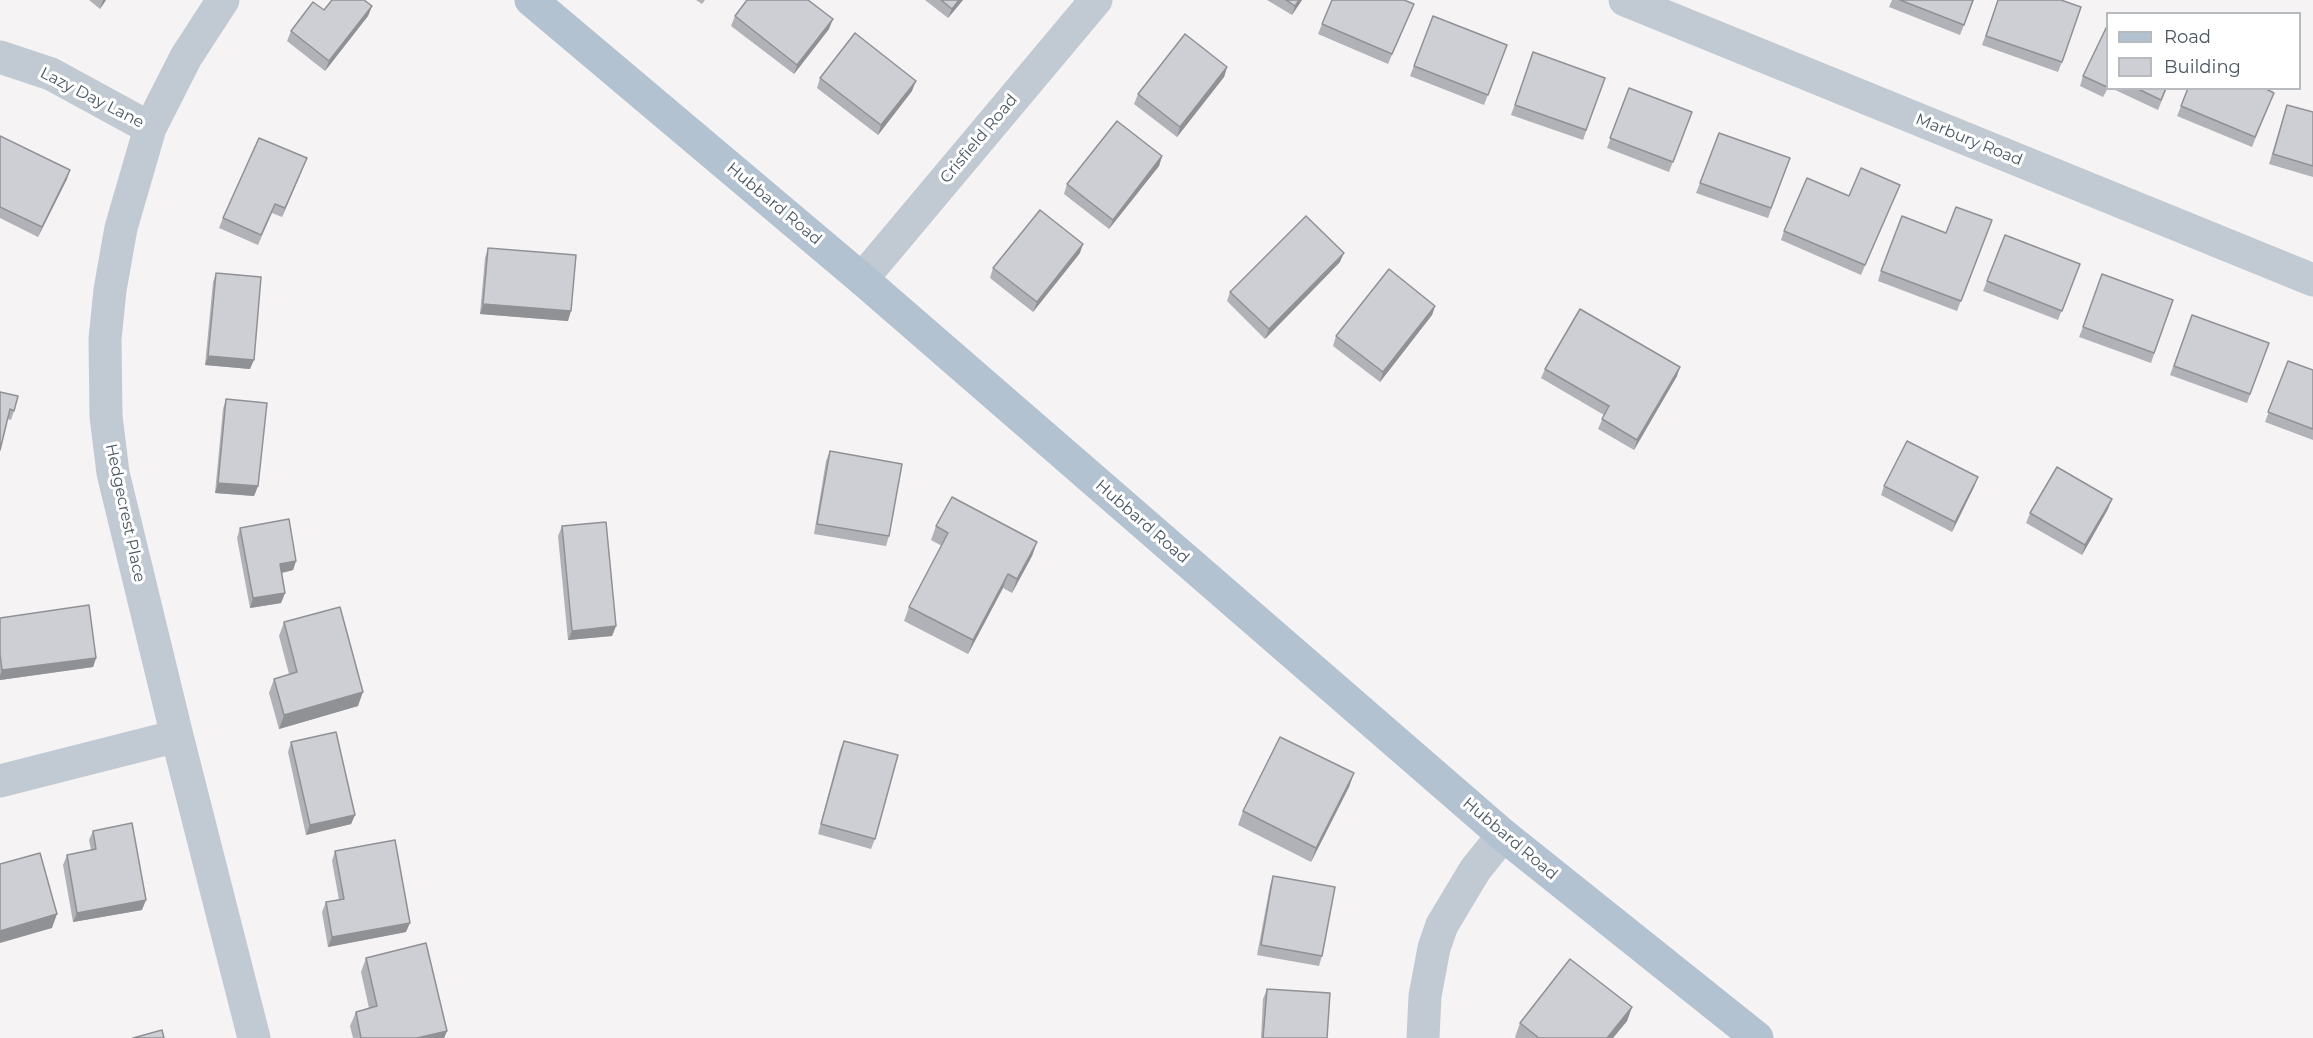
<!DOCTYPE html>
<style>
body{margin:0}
#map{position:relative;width:2313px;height:1038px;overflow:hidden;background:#f5f3f3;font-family:Montserrat,sans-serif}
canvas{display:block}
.legend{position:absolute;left:2106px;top:12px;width:195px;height:78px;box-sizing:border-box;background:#fff;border:2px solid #b7bbc0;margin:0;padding:8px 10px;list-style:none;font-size:18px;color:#4a5661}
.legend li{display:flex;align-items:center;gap:12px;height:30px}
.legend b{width:30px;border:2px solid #b7bbc0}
</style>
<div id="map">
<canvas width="2313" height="1038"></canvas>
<ul class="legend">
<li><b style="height:8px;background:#b3c2d1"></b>Road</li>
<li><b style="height:16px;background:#cdcfd5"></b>Building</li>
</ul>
</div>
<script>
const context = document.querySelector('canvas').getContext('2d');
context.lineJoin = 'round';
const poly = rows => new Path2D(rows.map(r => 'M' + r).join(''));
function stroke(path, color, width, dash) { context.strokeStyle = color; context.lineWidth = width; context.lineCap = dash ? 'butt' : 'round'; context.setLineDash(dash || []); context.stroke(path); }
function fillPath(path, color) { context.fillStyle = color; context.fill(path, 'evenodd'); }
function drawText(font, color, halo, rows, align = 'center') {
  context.font = font + ' Montserrat,sans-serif'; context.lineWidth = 6; context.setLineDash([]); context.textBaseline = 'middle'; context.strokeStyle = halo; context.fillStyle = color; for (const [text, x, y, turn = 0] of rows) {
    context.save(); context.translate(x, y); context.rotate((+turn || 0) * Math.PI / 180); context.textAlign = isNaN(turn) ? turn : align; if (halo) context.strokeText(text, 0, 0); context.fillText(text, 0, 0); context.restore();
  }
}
stroke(poly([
 [223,0,186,57,150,128,121,228,110,290,105,339,106,416,113,473,177,736,254,1038],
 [1625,0,2313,280],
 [0,57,51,74,150,128],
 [862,279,1096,0],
 [0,781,177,736],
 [1423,1038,1425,996,1434,948,1442,925,1475,870,1503,835]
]), '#c1cad2', 33);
stroke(poly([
 [531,0,862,279,1503,835,1757,1038]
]), '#b3c2d1', 33);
fillPath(poly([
 [89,0,106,0,100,9],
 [696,0,705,0,702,4],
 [925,0,963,0,948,18],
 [1267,0,1302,0,1292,15],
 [1892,0,1974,0,1960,35,1889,7],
 [1998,0,2062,62,2058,72,1982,45],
 [372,6,368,16,325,71,287,41,291,31,324,10],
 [1410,14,1388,64,1318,34,1322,24],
 [735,16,829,29,794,74,731,26],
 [1433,16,1507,45,1484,105,1410,76],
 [1533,52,1605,78,1583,140,1511,115],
 [1227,67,1224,77,1177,137,1134,104,1138,94],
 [2083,76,2108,88,2103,97,2080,86],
 [820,78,912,91,878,135,817,88],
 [1629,88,1692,112,1669,172,1607,148],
 [2111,88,2167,88,2158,110],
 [2270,103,2252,147,2177,116,2181,106],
 [2287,105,2313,112,2313,177,2269,164],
 [1719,133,1790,158,1768,218,1696,193],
 [0,136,67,179,38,237,0,218],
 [1162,156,1159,166,1109,229,1064,194,1067,184],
 [303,168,282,217,272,213,258,245,219,228,223,218],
 [1896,194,1861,275,1781,240,1784,231,1849,196],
 [1992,220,1957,311,1878,281,1881,271],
 [2005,235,2080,264,2058,320,1983,291],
 [488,248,568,321,480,314,485,258],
 [1080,253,1033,312,990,278,993,268],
 [1340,262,1265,339,1227,301,1230,292],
 [216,273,250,369,205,365,213,282],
 [2173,300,2151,363,2079,337,2083,327],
 [1435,306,1432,315,1380,382,1333,346,1336,336],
 [2192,315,2269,343,2247,403,2170,375],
 [2288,361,2313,370,2313,440,2265,422],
 [1545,369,1677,376,1634,450,1598,429,1604,415,1541,378],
 [0,392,14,411,11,420,8,419],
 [226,399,258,486,254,496,215,493,223,409],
 [830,451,889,536,886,546,814,534,826,461],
 [1978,477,1974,487,1952,532,1881,495,1884,486],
 [2108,509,2082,555,2026,523,2030,513],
 [562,526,616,626,612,636,568,640,558,536],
 [936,526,1037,542,1032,556,1012,593,1003,588,968,654,904,621,909,607,942,546,931,540],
 [240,528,296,561,293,570,282,573,285,593,281,603,250,608,237,538],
 [0,618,96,658,93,667,0,680],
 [284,622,358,706,279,729,269,693,274,679,289,674,279,636],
 [844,741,875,839,871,849,818,834,840,750],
 [291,742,355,815,351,824,306,835,288,752],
 [1354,773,1349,787,1311,862,1238,825,1243,811],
 [93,831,142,910,73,922,63,865,67,855,91,850,89,840],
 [335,851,406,932,328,947,322,912,326,902,339,900,332,861],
 [1273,876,1322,956,1319,966,1257,955,1270,886],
 [366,958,447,1031,444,1038,353,1038,350,1026,356,1012,369,1008,361,972],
 [1267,989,1327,1038,1261,1038,1263,999],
 [1632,1007,1627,1021,1613,1038,1516,1038,1515,1037,1520,1023]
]), '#b0b2b7');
fillPath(poly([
 [103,0,106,0,100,9],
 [959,0,963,0,948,18,952,9],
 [1299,0,1302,0,1292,15,1295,6],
 [372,6,368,16,325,71,329,61],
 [833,19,829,29,794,74,797,65],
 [1227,67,1224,77,1177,137,1180,127],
 [916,81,912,91,878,135,881,125],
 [1162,156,1159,166,1109,229,1113,220],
 [307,158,303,168,282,217,285,208],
 [70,170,67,179,38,237,42,227],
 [1083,244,1080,253,1033,312,1037,302],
 [1344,253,1340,262,1265,339,1269,329],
 [483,304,571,311,568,321,480,314],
 [1435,306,1432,315,1380,382,1383,372],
 [208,356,254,360,250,369,205,365],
 [1680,367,1677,376,1634,450,1637,440],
 [1978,477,1974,487,1952,532,1955,522],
 [218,483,258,486,254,496,215,493],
 [2112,499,2108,509,2082,555,2085,545],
 [1037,542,1032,556,1012,593,1017,579],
 [296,561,293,570,277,574,280,564],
 [1008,574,1003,588,968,654,973,640],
 [285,593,281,603,250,608,253,598],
 [616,626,612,636,568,640,572,631],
 [96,658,93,667,0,680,0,676,2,670],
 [363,692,358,706,279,729,284,715],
 [1354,773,1349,787,1311,862,1316,848],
 [355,815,351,824,306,835,310,825],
 [146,900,142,910,73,922,77,913],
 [57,914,52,928,0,943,0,931],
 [410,923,406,932,328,947,332,937],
 [1632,1007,1627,1021,1613,1038,1607,1038],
 [447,1031,444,1038,417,1038]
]), '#909195');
const building = poly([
 [332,0,364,0,372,6,329,61,291,31,313,2,324,10,332,0],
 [747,0,808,0,833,19,797,65,735,16,747,0],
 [941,0,959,0,952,9,941,0],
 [1286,0,1299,0,1295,6,1286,0],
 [1332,0,1404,0,1414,4,1392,54,1322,24,1332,0],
 [1900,0,1973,0,1964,25,1900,0],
 [1998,0,2061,0,2081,7,2062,62,1986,36,1998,0],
 [1433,16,1507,45,1488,95,1414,66,1433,16],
 [2108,24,2108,85,2107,87,2083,76,2108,24],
 [855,33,916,81,881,125,820,78,855,33],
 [1185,34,1227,67,1180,127,1138,94,1185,34],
 [1533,52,1605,78,1586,130,1515,105,1533,52],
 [1629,88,1692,112,1673,162,1610,138,1629,88],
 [2136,88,2166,88,2161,100,2136,88],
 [2188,88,2264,88,2274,93,2255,137,2181,106,2188,88],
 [2287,105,2313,112,2313,166,2273,154,2287,105],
 [1117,121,1162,156,1113,220,1067,184,1117,121],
 [1719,133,1790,158,1771,208,1700,183,1719,133],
 [0,136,70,170,42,227,0,207,0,136],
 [259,138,307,158,285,208,275,204,261,235,223,218,259,138],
 [1861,168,1900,185,1865,265,1784,231,1807,178,1849,196,1861,168],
 [1956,207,1992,220,1961,301,1881,271,1902,216,1946,233,1956,207],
 [1040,210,1083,244,1037,302,993,268,1040,210],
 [1306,216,1344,253,1269,329,1230,292,1306,216],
 [2005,235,2080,264,2062,311,1987,281,2005,235],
 [488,248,576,255,571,311,483,304,488,248],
 [1389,269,1435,306,1383,372,1336,336,1389,269],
 [216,273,261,277,254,360,208,356,216,273],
 [2102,274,2173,300,2154,353,2083,327,2102,274],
 [1580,309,1680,367,1637,440,1602,419,1609,406,1545,369,1580,309],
 [2192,315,2269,343,2250,394,2174,366,2192,315],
 [2288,361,2313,370,2313,429,2268,412,2288,361],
 [0,392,18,396,14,411,10,409,0,450,0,392],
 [226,399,267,403,258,486,218,483,226,399],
 [1907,441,1978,477,1955,522,1884,486,1907,441],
 [830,451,902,464,889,536,817,524,830,451],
 [2057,467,2112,499,2085,545,2030,513,2057,467],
 [952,497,1037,542,1017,579,1008,574,973,640,909,607,948,533,936,526,952,497],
 [289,519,296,561,280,564,285,593,253,598,240,528,289,519],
 [606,522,616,626,572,631,562,526,606,522],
 [89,605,96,658,2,670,0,654,0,618,89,605],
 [340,607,363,692,284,715,274,679,297,672,284,622,340,607],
 [336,732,355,815,310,825,291,742,336,732],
 [1280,737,1354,773,1316,848,1243,811,1280,737],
 [844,741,898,755,875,839,821,824,844,741],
 [132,823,146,900,77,913,67,855,96,849,93,831,132,823],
 [395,840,410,923,332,937,326,902,344,899,335,851,395,840],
 [40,853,57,914,0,931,0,864,40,853],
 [1273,876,1335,887,1322,956,1261,945,1273,876],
 [426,943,447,1031,417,1038,361,1038,356,1012,377,1006,366,958,426,943],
 [1570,959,1632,1007,1607,1038,1539,1038,1520,1023,1570,959],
 [1267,989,1330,993,1327,1038,1263,1038,1267,989],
 [162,1030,164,1038,133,1038,162,1030]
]);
fillPath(building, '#cdcfd5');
stroke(building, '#909195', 1.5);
drawText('16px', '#4a5661', '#fff', [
 ["Lazy Day Lane",92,98,27],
 ["Crisfield Road",979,139,-50],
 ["Marbury Road",1969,140,22],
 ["Hubbard Road",774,204,40],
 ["Hedgecrest Place",125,513,78],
 ["Hubbard Road",1142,522,41],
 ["Hubbard Road",1510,839,40]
]);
</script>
